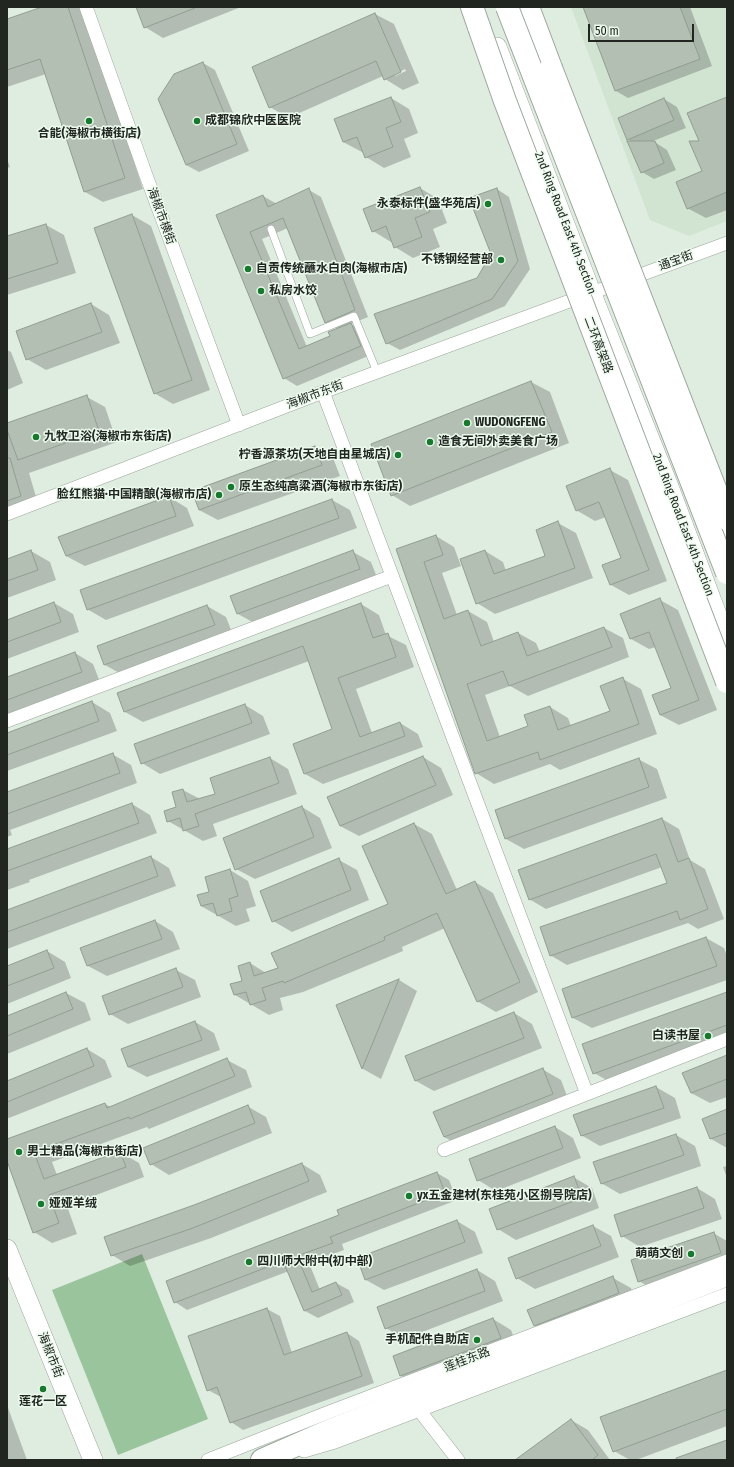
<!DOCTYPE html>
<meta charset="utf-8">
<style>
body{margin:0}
#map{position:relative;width:734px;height:1467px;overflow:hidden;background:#dfece0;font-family:"Fira Sans Condensed",sans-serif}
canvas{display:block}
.frame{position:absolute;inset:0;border:8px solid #212621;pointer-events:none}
.scale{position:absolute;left:588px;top:24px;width:106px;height:18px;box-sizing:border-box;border:2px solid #212621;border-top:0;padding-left:5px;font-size:12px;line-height:14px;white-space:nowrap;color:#212621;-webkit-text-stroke:3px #ecfaed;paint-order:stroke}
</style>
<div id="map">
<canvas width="734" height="1467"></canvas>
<div class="frame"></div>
<div class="scale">50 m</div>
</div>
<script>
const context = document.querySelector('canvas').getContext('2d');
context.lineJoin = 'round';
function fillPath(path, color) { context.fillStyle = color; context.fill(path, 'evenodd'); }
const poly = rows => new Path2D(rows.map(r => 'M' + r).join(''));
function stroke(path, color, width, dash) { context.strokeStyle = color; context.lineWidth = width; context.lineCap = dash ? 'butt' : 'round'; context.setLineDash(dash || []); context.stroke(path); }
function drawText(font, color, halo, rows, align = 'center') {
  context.font = font + ' "Fira Sans Condensed","Noto Sans SC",sans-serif'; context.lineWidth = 3; context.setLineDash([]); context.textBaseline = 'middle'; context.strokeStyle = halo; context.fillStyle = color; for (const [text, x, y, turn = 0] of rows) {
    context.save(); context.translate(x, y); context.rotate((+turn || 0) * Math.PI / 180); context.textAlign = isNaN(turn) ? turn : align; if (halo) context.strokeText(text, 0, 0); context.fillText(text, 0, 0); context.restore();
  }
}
fillPath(poly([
 [571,7,727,7,727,221,689,236,650,220]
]), '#d1e4d2');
fillPath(poly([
 [142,1254,208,1419,118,1455,52,1290]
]), '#9ac59c');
fillPath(poly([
 [45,7,78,7,84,11,143,189,103,202,85,192,46,74,7,87,7,20],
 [137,7,241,7,163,38,145,27],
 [584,7,690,7,712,66,628,98,616,91],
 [375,14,394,24,419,83,403,90,385,79,383,76,288,118,270,107],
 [405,69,406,71,395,76,395,74],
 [203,63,215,70,249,151,199,172,186,165],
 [391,98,409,109,418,133,404,139,411,157,384,168,366,157,364,151,362,152,343,142],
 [727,98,727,210,706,218,687,208,703,172,700,142],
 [664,99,677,107,686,128,653,141,667,150,676,170,654,179,642,172,632,142,628,139],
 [7,159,10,167,7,168],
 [420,188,438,199,447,223,433,229,440,247,413,258,395,247,393,241,391,242,373,231],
 [497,189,509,197,530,269,505,306,400,350,387,343,478,279,492,254],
 [309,190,321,197,368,317,351,324,364,331,373,354,297,386,284,378,217,216,263,196,277,204],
 [288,228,326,322,338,329,331,337,307,347,262,239],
 [132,215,151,226,210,390,173,404,154,393,95,228],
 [46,225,64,235,76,273,7,295,7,237],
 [91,304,109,315,120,343,46,370,27,359],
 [7,350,11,352,23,383,7,390],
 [531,382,550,392,569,443,410,506,392,495,372,445],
 [87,397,105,407,117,442,29,473,39,507,7,516,7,425],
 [315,447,333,458,340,476,218,520,199,510],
 [610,470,628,480,667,581,629,595,611,585,622,558,606,517,595,521,576,510],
 [169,497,187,508,194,526,85,566,66,556],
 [332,500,350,510,357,528,106,620,87,609],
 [558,523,576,533,593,578,495,614,477,603,485,551,503,562,506,571,546,556],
 [436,536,454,547,461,566,442,573,457,615,468,611,487,622,494,642,518,633,536,643,540,652,604,628,623,638,629,657,528,696,510,686,485,695,500,737,530,727,550,707,568,718,571,726,611,712,623,679,641,689,657,734,560,770,550,764,494,784,476,773,398,550],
 [31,551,50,562,56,580,7,598,7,560],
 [353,552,371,562,378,580,256,624,238,614,231,596],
 [660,600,678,610,717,710,679,725,660,715,672,688,656,647,649,649,631,639,622,614],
 [54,603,73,614,79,632,7,659,7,621],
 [361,604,379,615,386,635,406,645,414,667,356,689,372,733,400,723,418,734,423,747,323,784,305,774,334,729,309,661,143,722,125,712],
 [207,606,226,617,233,635,123,675,105,665],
 [75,653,93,664,100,682,7,717,7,678],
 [92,702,110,713,117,731,7,771,7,734],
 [245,705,263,716,270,734,160,774,142,763],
 [112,754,131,765,137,783,10,830,12,835,7,837,7,793],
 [423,757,441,768,453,795,359,836,340,826],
 [270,758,288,769,297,794,213,824,217,836,203,841,168,821,177,808,173,793,183,790,200,799,216,795],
 [638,759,657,769,667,798,524,849,506,839,496,810],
 [132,804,150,815,157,833,29,880,30,882,7,890,7,853],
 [302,807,320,818,332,848,255,879,236,869],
 [662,819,679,829,690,860,705,869,724,919,698,929,688,923,567,965,550,955,668,883,662,867,546,909,529,899],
 [414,824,432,834,457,890,475,882,493,893,538,992,496,1012,477,1001,445,928,402,947,403,951,303,992,280,998,283,1010,269,1015,235,995,244,981,250,963,266,973,279,969,390,905],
 [151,857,169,868,176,886,7,949,7,911],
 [339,860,357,870,369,900,292,932,273,921],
 [230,870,248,881,256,906,246,909,250,921,236,926,201,906],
 [155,921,173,932,180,949,107,976,88,966,82,949],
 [706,938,724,948,727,956,727,980,592,1028,573,1018,563,989],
 [47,951,65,962,71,978,7,1004,7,967],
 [176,970,195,980,201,997,128,1024,110,1014],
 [399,980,417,991,381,1079,363,1069,337,1006],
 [66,993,85,1003,91,1020,7,1054,7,1017],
 [727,993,727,1042,612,1083,594,1073],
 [514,1013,532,1024,542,1048,434,1091,416,1081],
 [195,1022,214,1033,220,1050,147,1077,128,1067],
 [87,1049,105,1060,112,1077,9,1118,7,1117,7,1082],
 [727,1056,727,1097,710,1103,691,1093],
 [227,1060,246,1070,252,1087,149,1129,147,1127,52,1162,57,1175,120,1152,139,1163,144,1177,67,1206,77,1234,52,1243,34,1232,7,1158,7,1140,105,1104,111,1107],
 [542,1069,561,1080,570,1104,463,1147,444,1137],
 [656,1087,675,1098,681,1118,600,1146,581,1135],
 [247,1106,266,1117,272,1133,169,1175,151,1164],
 [727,1110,727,1148,711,1139,703,1119],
 [555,1127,573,1138,581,1158,496,1191,478,1180],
 [676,1135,695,1146,701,1166,620,1194,601,1183],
 [302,1164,320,1175,327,1192,211,1238,130,1266,112,1255,194,1206],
 [727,1166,727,1178,723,1167],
 [437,1173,449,1180,457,1200,342,1244,344,1250,309,1263,320,1290,336,1283,349,1290,354,1302,318,1318,305,1311,289,1271,187,1310,175,1302,340,1216],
 [573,1177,592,1188,599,1208,516,1240,498,1229],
 [697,1188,715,1199,722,1219,640,1247,622,1236],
 [457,1221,475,1232,483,1253,384,1290,366,1280],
 [593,1226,611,1236,619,1257,535,1289,517,1278],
 [713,1233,727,1241,727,1268,657,1292,639,1281],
 [477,1270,495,1281,503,1301,404,1339,386,1328],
 [613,1278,631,1288,637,1304,553,1336,534,1325],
 [267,1309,280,1316,292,1353,347,1333,359,1341,374,1383,243,1430,231,1422,221,1397,208,1390],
 [493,1319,511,1330,518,1349,420,1386,401,1376,394,1356],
 [727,1371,727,1426,636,1460,630,1460,614,1451],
 [7,1405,27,1460,7,1460],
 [571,1420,588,1430,610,1460,521,1460]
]), '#0003');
const building = poly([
 [42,7,68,7,125,178,84,192,40,59,7,70,7,19,42,7],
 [136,7,195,7,195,8,144,28,136,7],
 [583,7,680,7,700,59,615,91,583,7],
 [375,13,401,72,384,80,376,61,269,108,252,67,375,13],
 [203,62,237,144,186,165,158,99,174,74,203,62],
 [391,97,401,122,386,128,393,147,365,158,357,137,343,142,334,119,391,97],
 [727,97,727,192,687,209,676,182,702,171,689,141,699,141,687,113,727,97],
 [664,98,674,120,627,140,618,118,664,98],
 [627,141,655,141,664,163,641,173,627,141],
 [420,187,430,212,415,218,422,237,394,248,386,226,372,232,363,209,420,187],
 [309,188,355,310,325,323,283,218,250,232,299,349,330,336,328,332,351,323,361,346,283,379,216,215,263,195,268,207,309,188],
 [497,188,518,261,492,299,386,344,374,314,477,278,491,254,469,198,497,188],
 [132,214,192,380,154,394,94,228,132,214],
 [46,224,58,263,7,279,7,236,46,224],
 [91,303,102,332,26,360,16,331,91,303],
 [531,381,552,432,391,496,371,444,531,381],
 [87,395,99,431,18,460,7,430,7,423,87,395],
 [315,446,322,465,199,510,192,491,315,446],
 [7,458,10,458,21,496,7,501,7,458],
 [610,468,649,570,610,585,602,565,621,558,599,502,576,511,566,486,610,468],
 [169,496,176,516,66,556,58,537,169,496],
 [332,499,339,518,87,610,80,590,332,499],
 [558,521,575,568,476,604,460,559,485,550,494,574,545,556,536,530,558,521],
 [436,535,443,555,424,562,444,619,468,610,481,646,518,632,527,656,604,627,612,647,509,686,503,671,467,684,487,741,528,726,524,715,550,706,558,730,610,711,600,686,623,677,639,724,540,760,538,752,475,774,396,549,436,535],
 [31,550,38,570,7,581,7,559,31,550],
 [353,550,360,569,237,614,230,596,353,550],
 [660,598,699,700,660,715,652,695,671,688,649,632,630,639,620,614,660,598],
 [54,602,61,622,7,642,7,620,54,602],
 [361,603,373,638,388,633,396,657,338,678,360,737,400,722,405,736,304,774,293,744,332,729,303,646,124,712,117,693,361,603],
 [207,605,215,625,104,665,97,646,207,605],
 [75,652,82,672,7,700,7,677,75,652],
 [92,701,99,721,7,755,7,733,92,701],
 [245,704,252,723,141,764,134,744,245,704],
 [113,753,120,773,7,814,7,792,113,753],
 [423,756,436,785,340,826,327,797,423,756],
 [270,757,279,783,195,814,199,826,183,831,180,818,167,822,164,811,176,807,172,792,183,789,187,802,215,794,210,778,270,757],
 [639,758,649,787,505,839,495,810,639,758],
 [132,803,139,823,7,871,7,849,132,803],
 [302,806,314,837,235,870,223,838,302,806],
 [662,818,678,862,689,858,708,909,680,920,677,911,550,956,540,927,667,883,656,854,529,900,518,870,662,818],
 [414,823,446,894,475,881,520,982,477,1002,437,913,384,937,385,940,284,983,283,981,262,988,266,1000,250,1005,246,992,234,995,230,984,242,981,238,966,250,962,254,976,278,968,271,953,388,904,362,846,414,823],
 [151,856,158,876,7,932,7,910,151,856],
 [339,858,351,890,272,922,260,891,339,858],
 [230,869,238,896,229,899,232,911,217,916,213,903,201,906,197,895,209,892,205,877,230,869],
 [155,920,162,939,87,966,80,948,155,920],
 [706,937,717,966,572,1018,562,989,706,937],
 [47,950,54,968,7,986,7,966,47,950],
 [176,968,183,987,109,1015,102,996,176,968],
 [399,979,362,1069,336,1005,399,979],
 [66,992,73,1009,7,1036,7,1016,66,992],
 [727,992,727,1025,593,1074,582,1044,727,992],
 [514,1012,524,1038,415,1081,405,1056,514,1012],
 [195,1021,202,1040,128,1067,121,1049,195,1021],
 [87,1048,94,1066,7,1102,7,1081,87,1048],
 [727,1055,727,1079,691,1093,682,1073,727,1055],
 [227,1058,235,1076,130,1119,129,1117,34,1152,44,1179,120,1151,126,1167,49,1195,59,1223,33,1233,7,1161,7,1139,105,1103,107,1108,227,1058],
 [543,1068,553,1094,444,1137,433,1112,543,1068],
 [656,1086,664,1108,581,1136,573,1115,656,1086],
 [248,1105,255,1123,150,1165,143,1148,248,1105],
 [727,1109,727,1133,710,1139,702,1119,727,1109],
 [555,1126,563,1148,477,1181,469,1159,555,1126],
 [676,1134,684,1155,601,1184,593,1162,676,1134],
 [302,1163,309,1181,193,1228,111,1256,104,1237,194,1205,302,1163],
 [437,1172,445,1193,330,1237,333,1243,297,1256,312,1292,336,1282,342,1295,304,1311,283,1261,174,1303,166,1281,339,1215,337,1210,437,1172],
 [574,1176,582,1198,497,1230,489,1209,574,1176],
 [697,1187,704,1208,621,1237,614,1215,697,1187],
 [457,1220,465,1242,365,1280,357,1258,457,1220],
 [593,1225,601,1246,516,1279,508,1258,593,1225],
 [714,1232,721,1253,638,1282,631,1260,714,1232],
 [477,1269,485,1291,385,1329,377,1307,477,1269],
 [613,1276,619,1293,534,1326,527,1310,613,1276],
 [267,1308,284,1355,347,1332,362,1376,230,1423,217,1387,207,1391,188,1336,267,1308],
 [493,1318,501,1338,400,1376,393,1356,493,1318],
 [727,1370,727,1409,613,1452,600,1417,727,1370],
 [571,1419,598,1455,592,1460,515,1460,571,1419],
 [727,1440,727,1460,676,1460,676,1458,727,1440]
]);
fillPath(building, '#b2bfb2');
stroke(building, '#919d91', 1);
const lane = poly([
 [271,229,310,334,354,316,377,372]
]);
const street = poly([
 [86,7,147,178,239,425],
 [323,392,587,1094],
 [7,514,323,392,727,243],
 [7,721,392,576],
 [444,1150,727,1039],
 [419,1410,458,1460],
 [304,1451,335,1442,727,1294],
 [208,1460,324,1414,727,1261]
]);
const secondary = poly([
 [497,47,591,292,668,484,727,641],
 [713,505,727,541],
 [7,1249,93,1460]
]);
const highway = poly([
 [472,7,479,27],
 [528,7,551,68],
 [262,1460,326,1432,727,1275]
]);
stroke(lane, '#9ba79c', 8);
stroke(street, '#9ba79c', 14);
stroke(secondary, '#9ba79c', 20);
stroke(highway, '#9ba79c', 24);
stroke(lane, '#fff', 7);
stroke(street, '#fff', 13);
stroke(secondary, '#fff', 19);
stroke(highway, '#fff', 22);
const highwayBridge = poly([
 [507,7,727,573],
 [479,27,505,101,727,682],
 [551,68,727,519]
]);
stroke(highwayBridge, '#9ba79c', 24, []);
stroke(highwayBridge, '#fff', 22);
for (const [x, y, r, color] of [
 [89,121,4,"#167a2d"],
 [197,121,4,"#167a2d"],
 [488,204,4,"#167a2d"],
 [501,260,4,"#167a2d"],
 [248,269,4,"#167a2d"],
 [261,291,4,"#167a2d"],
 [467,423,4,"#167a2d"],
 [36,437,4,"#167a2d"],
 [430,442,4,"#167a2d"],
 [398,455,4,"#167a2d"],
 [231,487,4,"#167a2d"],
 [219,495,4,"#167a2d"],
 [708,1036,4,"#167a2d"],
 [19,1152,4,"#167a2d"],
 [409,1196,4,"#167a2d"],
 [41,1204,4,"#167a2d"],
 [691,1254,4,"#167a2d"],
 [249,1262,4,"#167a2d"],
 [477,1340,4,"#167a2d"],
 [43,1389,4,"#167a2d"]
]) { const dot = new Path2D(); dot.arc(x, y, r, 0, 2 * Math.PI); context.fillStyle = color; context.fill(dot); stroke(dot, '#ecfaed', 1.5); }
drawText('bold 12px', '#212621', '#ecfaed', [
 ["成都锦欣中医医院",205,121],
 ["合能(海椒市横街店)",89,134,"center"],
 ["永泰标件(盛华苑店)",480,204,"right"],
 ["不锈钢经营部",493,260,"right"],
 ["自贡传统蘸水白肉(海椒市店)",256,269],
 ["私房水饺",269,291],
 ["WUDONGFENG",475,423],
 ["九牧卫浴(海椒市东街店)",44,437],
 ["造食无间外卖美食广场",438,442],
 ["柠香源茶坊(天地自由星城店)",390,455,"right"],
 ["原生态纯高粱酒(海椒市东街店)",239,487],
 ["脸红熊猫·中国精酿(海椒市店)",211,495,"right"],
 ["白读书屋",700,1036,"right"],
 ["男士精品(海椒市街店)",27,1152],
 ["yx五金建材(东桂苑小区捌号院店)",417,1196],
 ["娅娅羊绒",49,1204],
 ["萌萌文创",683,1254,"right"],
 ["四川师大附中(初中部)",257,1262],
 ["手机配件自助店",469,1340,"right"],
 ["莲花一区",43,1402,"center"]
], 'left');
drawText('12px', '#212621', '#ecfaed', [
 ["海椒市横街",161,216,70],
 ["2nd Ring Road East 4th Section",565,223,69],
 ["通宝街",676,261,-20],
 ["二环高架路",598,345,69],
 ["海椒市东街",315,395,-21],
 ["2nd Ring Road East 4th Section",683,525,69],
 ["海椒市街",50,1355,68],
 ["莲桂东路",467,1360,-21]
]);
</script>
